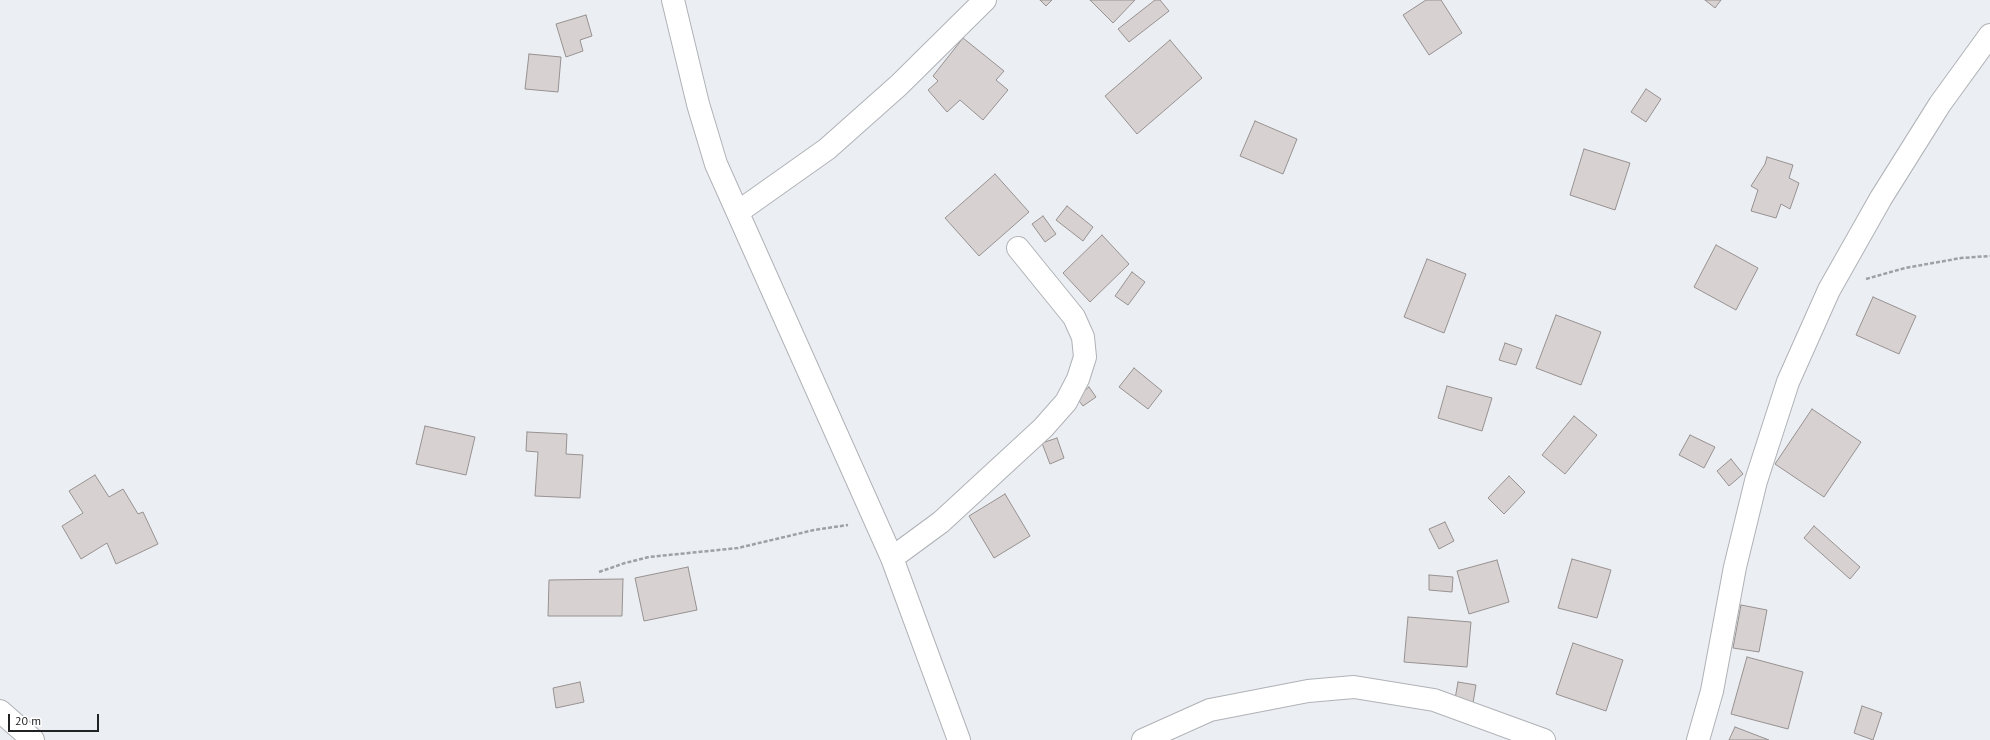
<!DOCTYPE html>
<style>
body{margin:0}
#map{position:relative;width:1990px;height:740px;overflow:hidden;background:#ebeef3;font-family:"PT Sans",sans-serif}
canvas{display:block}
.scale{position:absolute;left:8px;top:714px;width:91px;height:18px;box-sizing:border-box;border:2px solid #212223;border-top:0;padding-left:5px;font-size:12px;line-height:14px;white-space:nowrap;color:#212223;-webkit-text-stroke:3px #fff;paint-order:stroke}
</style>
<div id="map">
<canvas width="1990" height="740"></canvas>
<div class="scale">20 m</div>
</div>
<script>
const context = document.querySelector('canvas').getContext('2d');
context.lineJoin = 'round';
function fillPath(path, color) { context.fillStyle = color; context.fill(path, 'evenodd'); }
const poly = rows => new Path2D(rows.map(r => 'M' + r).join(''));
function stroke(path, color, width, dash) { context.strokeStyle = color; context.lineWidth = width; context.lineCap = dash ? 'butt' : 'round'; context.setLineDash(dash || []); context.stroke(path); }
const building = poly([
 [1040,0,1052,0,1046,6,1040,0],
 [1090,0,1135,0,1113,23,1090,0],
 [1155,0,1160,0,1169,11,1129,42,1118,29,1155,0],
 [1426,0,1441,0,1462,33,1429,55,1403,15,1426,0],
 [1705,0,1721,0,1715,8,1705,0],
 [586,15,592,36,580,40,583,51,566,57,556,24,586,15],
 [963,38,1004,71,996,80,1008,90,983,120,960,100,947,112,928,90,938,81,933,76,963,38],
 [1170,40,1202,78,1137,134,1105,96,1170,40],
 [529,54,561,57,558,92,525,89,529,54],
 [1646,89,1661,99,1646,122,1631,112,1646,89],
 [1255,121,1297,139,1283,174,1240,156,1255,121],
 [1584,149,1630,163,1615,210,1570,195,1584,149],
 [1767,157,1793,165,1789,178,1799,183,1790,209,1781,204,1776,218,1751,211,1758,190,1751,186,1765,164,1767,157],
 [995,174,1029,212,979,256,945,218,995,174],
 [1067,206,1093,227,1083,241,1056,220,1067,206],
 [1043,216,1056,234,1045,242,1032,224,1043,216],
 [1102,235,1129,264,1090,302,1063,273,1102,235],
 [1716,245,1758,268,1736,310,1694,287,1716,245],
 [1427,259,1466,274,1444,333,1404,317,1427,259],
 [1132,272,1145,282,1128,305,1115,296,1132,272],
 [1873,297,1916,316,1899,354,1856,335,1873,297],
 [1556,315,1601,332,1581,385,1536,368,1556,315],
 [1505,343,1522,349,1516,365,1499,360,1505,343],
 [1134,368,1162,391,1148,409,1119,387,1134,368],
 [1447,386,1492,398,1482,431,1438,418,1447,386],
 [1089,387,1096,397,1083,406,1076,397,1089,387],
 [1812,409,1861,442,1824,497,1775,464,1812,409],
 [1574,416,1597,435,1565,474,1542,455,1574,416],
 [425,426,475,437,466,475,416,464,425,426],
 [527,432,567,434,566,454,583,455,580,498,535,496,538,452,526,451,527,432],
 [1690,435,1715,447,1704,468,1679,455,1690,435],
 [1057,438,1064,458,1050,464,1042,443,1057,438],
 [1731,459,1743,474,1729,486,1717,471,1731,459],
 [95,475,109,497,123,489,138,514,143,512,158,544,116,564,107,543,81,559,62,526,83,513,69,491,95,475],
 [1509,476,1525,492,1504,514,1488,498,1509,476],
 [1005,494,1030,536,994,558,969,516,1005,494],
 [1445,522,1454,541,1439,549,1429,529,1445,522],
 [1814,526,1860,567,1850,579,1804,538,1814,526],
 [1572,559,1611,570,1597,618,1558,608,1572,559],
 [1497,560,1509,602,1469,614,1457,571,1497,560],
 [688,567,697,610,644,621,635,578,688,567],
 [1429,575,1453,577,1452,592,1429,590,1429,575],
 [623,579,622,616,548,616,549,580,623,579],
 [1741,605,1767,610,1759,652,1733,648,1741,605],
 [1408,617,1471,622,1467,667,1404,662,1408,617],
 [1573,643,1623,660,1606,711,1556,694,1573,643],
 [1747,657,1803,672,1788,729,1731,714,1747,657],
 [580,682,584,702,556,708,553,688,580,682],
 [1458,682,1476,685,1473,703,1455,699,1458,682],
 [1862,706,1882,713,1873,740,1854,733,1862,706],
 [1735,727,1769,740,1729,740,1735,727]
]);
fillPath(building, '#d7d1d1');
stroke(building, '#979190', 1);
const minor = poly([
 [673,0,698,104,716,164,892,558,959,740],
 [738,212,827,149,899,85,985,0],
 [892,558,941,522,1043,428,1066,402,1078,379,1085,357,1083,337,1074,317,1018,248],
 [0,711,33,740],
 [1143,740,1210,710,1308,691,1354,687,1434,700,1544,740],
 [1698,740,1712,691,1735,567,1756,481,1788,382,1829,290,1881,198,1940,104,1990,35]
]);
stroke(minor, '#afb2b6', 24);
stroke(poly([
 [1866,279,1905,268,1961,258,1990,256],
 [599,572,625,563,649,557,738,548,814,530,848,525]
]), '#9ea0a4', 2.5, [4, 2]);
stroke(minor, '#fff', 22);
</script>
